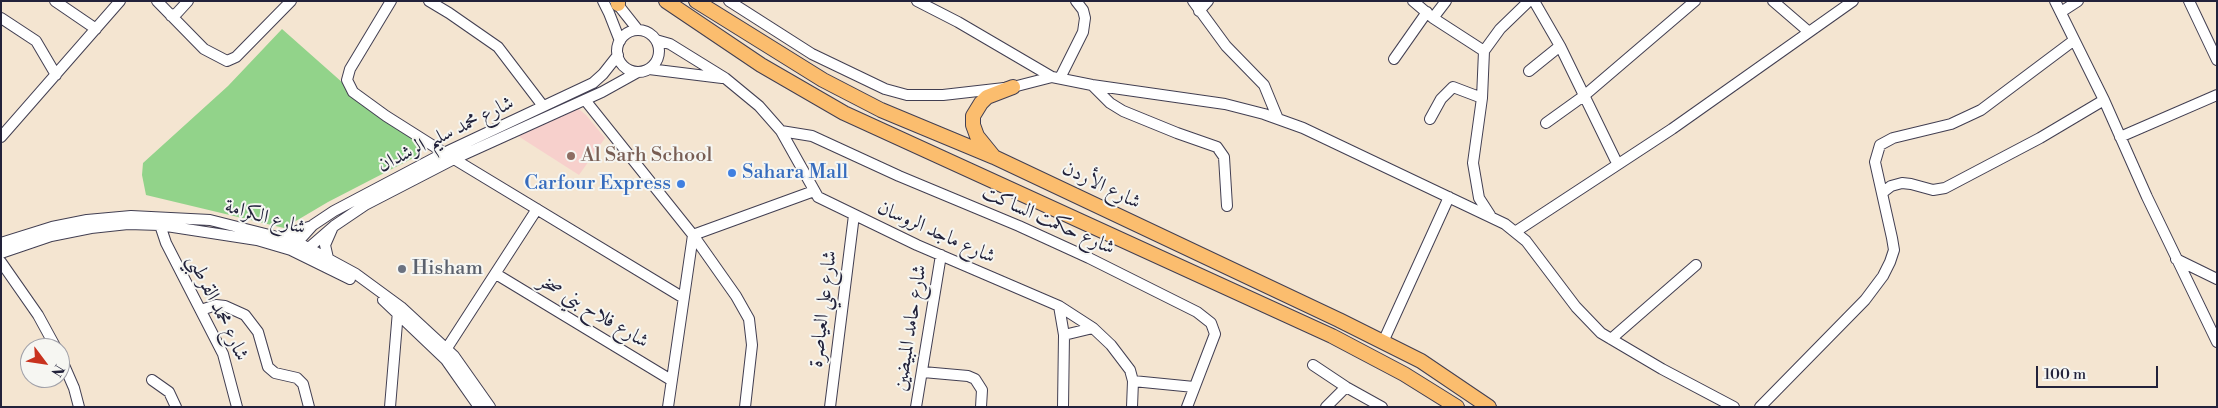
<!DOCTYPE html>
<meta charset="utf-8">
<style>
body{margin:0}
#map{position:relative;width:2218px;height:408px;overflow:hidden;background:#f4e5d1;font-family:"Libre Bodoni",serif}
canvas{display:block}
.frame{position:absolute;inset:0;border:2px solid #22223b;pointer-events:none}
.north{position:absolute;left:20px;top:338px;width:50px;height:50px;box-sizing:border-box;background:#f6f6f2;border:1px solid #a1a1a9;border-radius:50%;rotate:121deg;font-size:14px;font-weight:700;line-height:20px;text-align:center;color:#22223b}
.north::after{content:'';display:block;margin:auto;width:18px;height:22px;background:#c8321e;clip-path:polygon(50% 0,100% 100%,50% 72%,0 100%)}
.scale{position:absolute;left:2036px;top:366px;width:122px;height:22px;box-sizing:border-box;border:2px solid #22223b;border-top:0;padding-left:6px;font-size:15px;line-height:18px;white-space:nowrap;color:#22223b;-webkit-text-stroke:4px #f6f6f2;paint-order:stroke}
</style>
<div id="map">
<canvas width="2218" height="408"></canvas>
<div class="frame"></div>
<div class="north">N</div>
<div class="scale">100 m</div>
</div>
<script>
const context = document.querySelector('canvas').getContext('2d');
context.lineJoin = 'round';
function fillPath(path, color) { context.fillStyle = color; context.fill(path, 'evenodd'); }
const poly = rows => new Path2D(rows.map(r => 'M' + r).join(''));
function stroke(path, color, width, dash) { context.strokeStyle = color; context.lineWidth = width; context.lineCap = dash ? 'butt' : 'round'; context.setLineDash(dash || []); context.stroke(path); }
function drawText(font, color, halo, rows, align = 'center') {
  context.font = font + ' "Libre Bodoni",Amiri,serif'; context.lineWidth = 4; context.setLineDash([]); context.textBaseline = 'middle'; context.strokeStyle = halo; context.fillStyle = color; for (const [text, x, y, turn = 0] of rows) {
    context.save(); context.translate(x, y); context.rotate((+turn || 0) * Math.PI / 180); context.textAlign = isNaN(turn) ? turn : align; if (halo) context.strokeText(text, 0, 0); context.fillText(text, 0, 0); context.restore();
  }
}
fillPath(poly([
 [575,106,586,115,605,138,579,175,518,136]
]), '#f7d0cc');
fillPath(poly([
 [282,29,361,99,417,139,419,155,328,202,284,228,146,195,142,175,143,163,228,86]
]), '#92d38a');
const minor = poly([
 [55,1,96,29],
 [157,1,204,49,227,61,236,57,291,1],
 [391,1,350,69,347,80,353,92,386,116,454,159,682,297],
 [429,1,449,13,498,47,543,106],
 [603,1,609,13,620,41],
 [615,1,638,30],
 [729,1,812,54,885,89,907,95,943,95,1013,87,1052,77,1092,85,1225,104,1264,114,1303,128,1505,224,1526,241,1576,307,1601,333,1662,369,1734,407],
 [917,1,958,22,1052,77],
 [1193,1,1226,46,1264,85,1278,119],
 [1413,1,1433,18,1484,51],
 [1534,1,1560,46,1617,163],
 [1773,1,1809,32],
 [2055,1,2104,100,2147,197,2217,342],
 [2189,1,2217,60],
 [1199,11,1208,1],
 [2061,12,2078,1],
 [171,16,177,13,188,1],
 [1,18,36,41,56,75],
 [1433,18,1446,1],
 '617 51a21 21 0 1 1 42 0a21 21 0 1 1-42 0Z',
 [656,40,670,44,725,78,759,106,781,131,818,197,917,245,1059,306,1093,328,1111,345,1130,370,1133,381,1132,407],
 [1394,59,1427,12],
 [649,69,722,78],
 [1529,71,1560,46],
 [1060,78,1083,32,1085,18,1083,10,1076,1],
 [1092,85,1110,103,1123,111,1177,133,1217,147,1224,157,1227,206],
 [585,100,693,235,736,296,749,319,752,345,745,407],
 [1430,119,1441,99,1453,87,1482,98],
 [1546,123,1585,95,1695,1],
 [781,131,812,136,899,176,1019,226,1089,258,1197,312,1211,323,1215,334,1187,407],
 [1,137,120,1],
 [2120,137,2217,95],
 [1882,193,1891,186,1902,183,1911,184,1933,190,1945,188,2040,138,2104,100],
 [1490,215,1479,198,1473,163,1482,98,1484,51,1500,29,1529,1],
 [160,225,166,243,223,354,237,407],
 [1515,232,1672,129,1853,1],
 [693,235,814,191],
 [278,237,312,226],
 [1,243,52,227,87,220,131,216,210,220,297,242,356,274,401,307,454,356,490,407],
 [295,245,313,225,334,211,444,153,593,83,603,74,618,55],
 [304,252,334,226,365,205,454,159,602,92,638,72],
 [1,253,51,236,91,228,128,224,160,225,257,240,291,250,350,279],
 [328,258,325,245,332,229],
 [2176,259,2217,279],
 [1,262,38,315,56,348],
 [496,274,671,380],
 [383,300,446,360,479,407],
 [1059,306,1064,335,1063,407],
 [201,310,216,305,225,306,245,315,258,332,268,367,275,373,297,378,303,384,309,407],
 [1064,335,1093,328],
 [1611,339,1696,265],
 [1383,342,1449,197],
 [447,348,537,209],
 [60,356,74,388,79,407],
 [1313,365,1346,387,1382,407],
 [923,372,968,376,975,379,982,390,981,407],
 [152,380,169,392,176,407],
 [1133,381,1194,387],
 [390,407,398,311],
 [668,407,693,235],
 [830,407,854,215],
 [916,407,941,255],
 [1326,407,1346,387],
 [1760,407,1865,300,1883,276,1890,262,1894,250,1892,238,1875,162,1880,145,1893,138,1951,124,1981,110,2073,41]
]);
const highway = poly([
 [666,1,761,65,844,113,1332,336,1404,374,1457,407],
 [696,1,823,80,881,110,994,157,1339,320,1421,361,1489,407],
 [618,4,618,1],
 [994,157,977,136,973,125,973,116,981,103,987,97,1013,87]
]);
stroke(minor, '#423f52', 12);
stroke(highway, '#423f52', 16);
stroke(minor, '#fff', 10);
stroke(highway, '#fbbd6e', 14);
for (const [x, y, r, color] of [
 [571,156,5,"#8d6e63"],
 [732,173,5,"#3f7fe0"],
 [681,184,5,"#3f7fe0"],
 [402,269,5,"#6b7280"]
]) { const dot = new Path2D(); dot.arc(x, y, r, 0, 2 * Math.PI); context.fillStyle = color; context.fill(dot); stroke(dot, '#f6f6f2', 2); }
drawText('20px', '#22223b', '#f6f6f2', [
 ["شارع محمد سليم الرشدان",446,135,-26],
 ["شارع الأردن",1101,186,26],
 ["شارع الكرامة",265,218,16],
 ["شارع حكمت الساكت",1048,221,24],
 ["شارع ماجد الروسان",936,233,24],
 ["شارع محمد القرطبي",217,308,64],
 ["شارع علي العياصرة",824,309,-83],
 ["شارع فلاح بني صخر",593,312,31],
 ["شارع حامد المبيضين",911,328,-81]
]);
drawText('20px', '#785e54', '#f6f6f2', [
 ["Al Sarh School",581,156]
], 'left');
drawText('20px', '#366cbe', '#f6f6f2', [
 ["Sahara Mall",742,173],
 ["Carfour Express",671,184,"right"]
], 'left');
drawText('20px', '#5b616d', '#f6f6f2', [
 ["Hisham",412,269]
], 'left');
</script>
